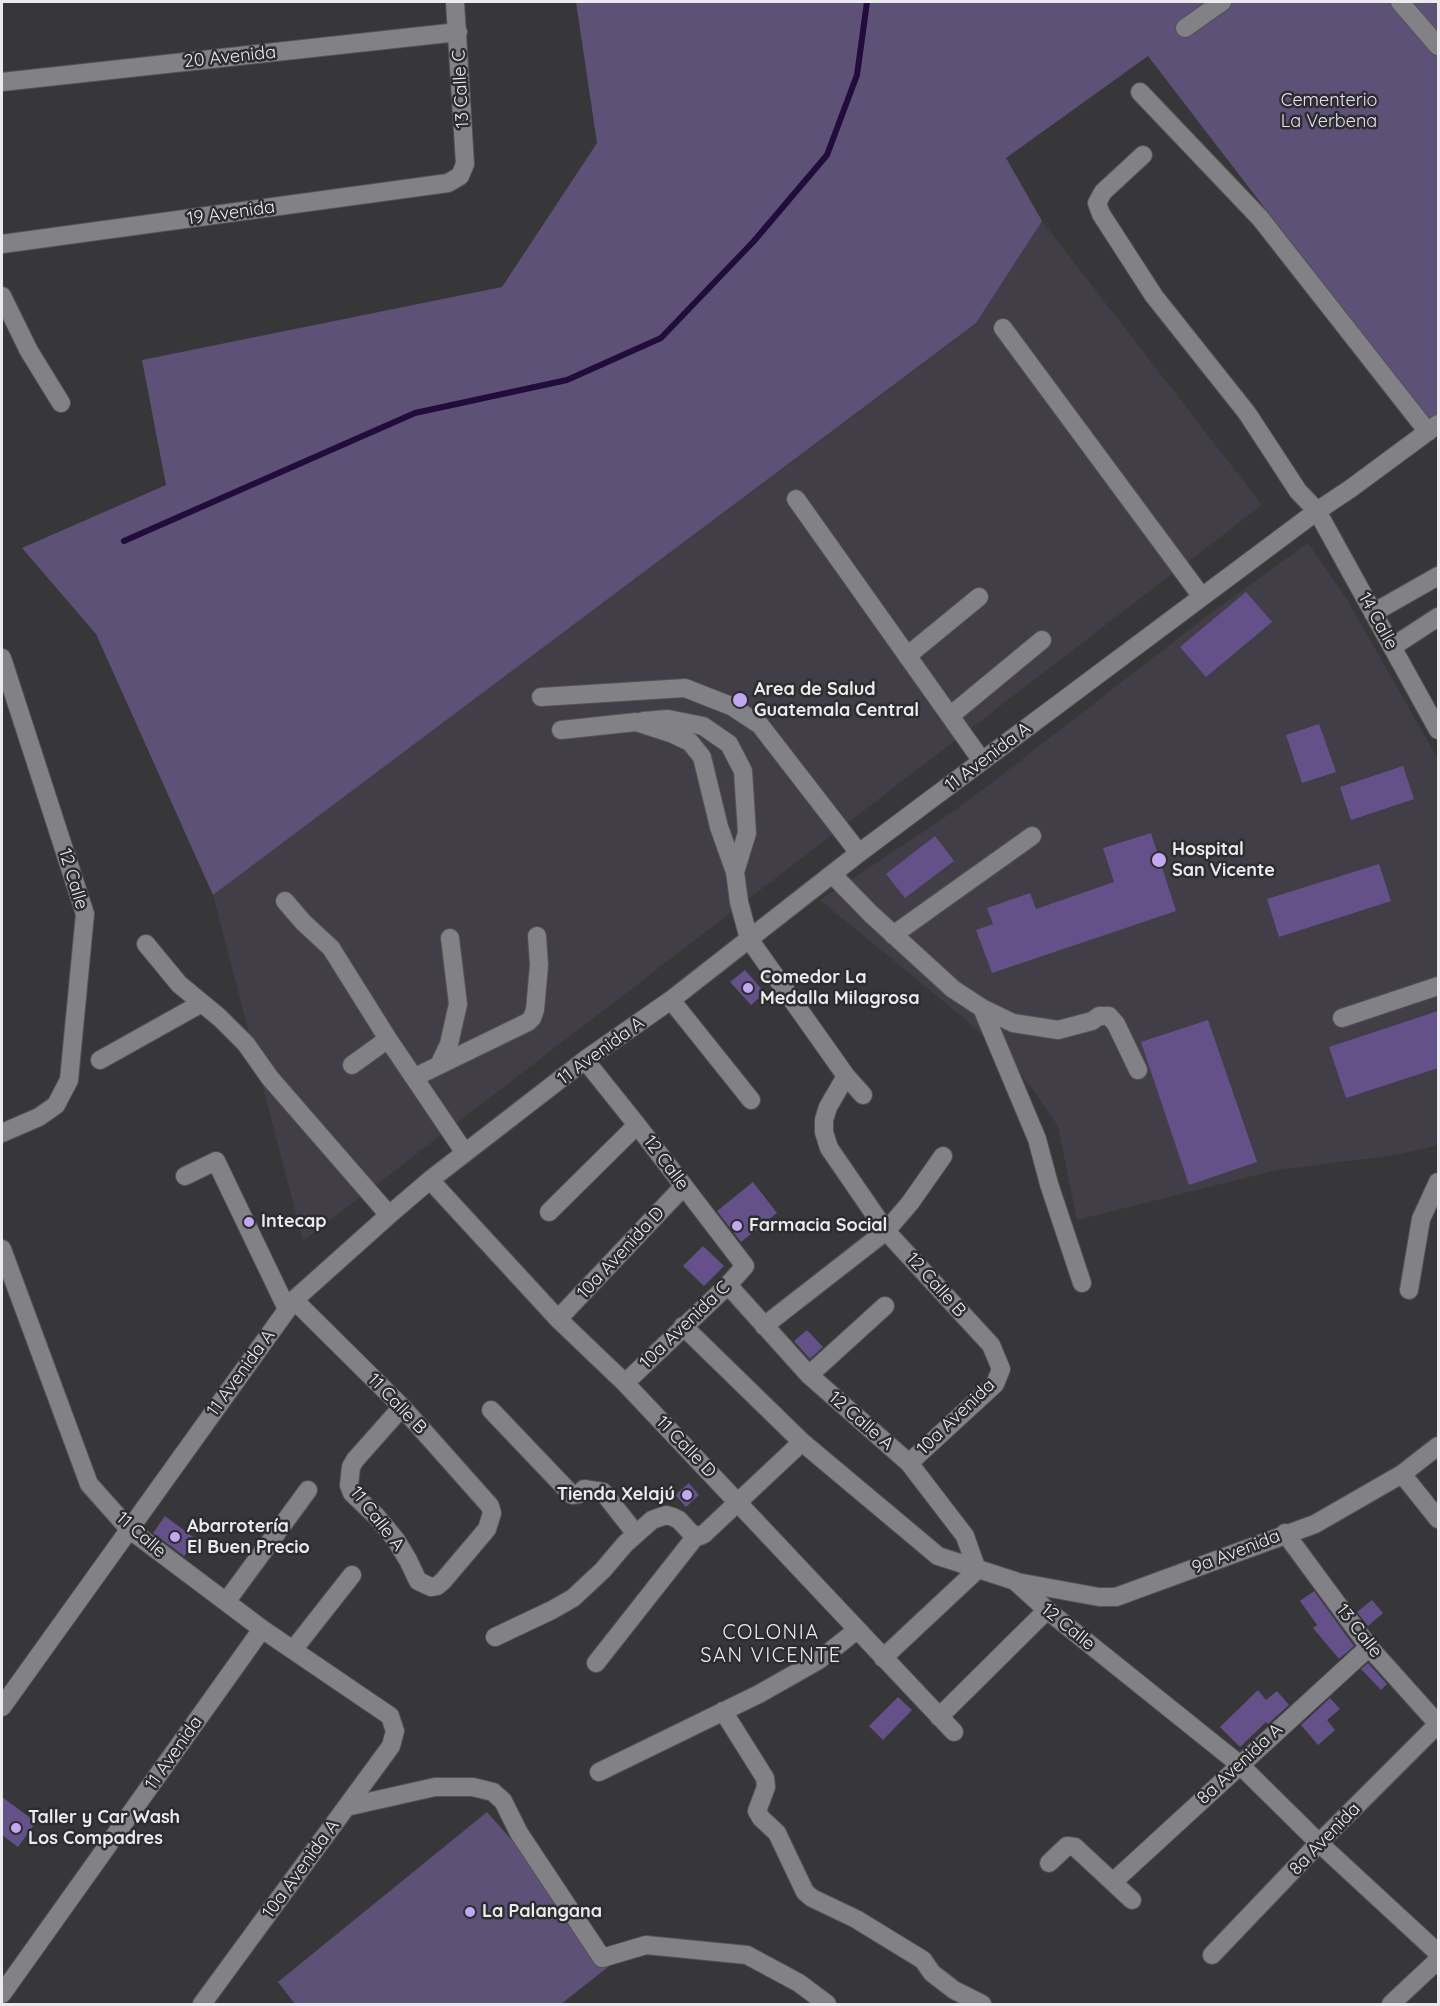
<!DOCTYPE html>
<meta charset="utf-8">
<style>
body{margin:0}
#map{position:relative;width:1440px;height:2006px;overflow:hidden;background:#373639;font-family:Quicksand,sans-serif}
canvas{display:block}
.frame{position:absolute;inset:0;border:3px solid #ebeaec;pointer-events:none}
</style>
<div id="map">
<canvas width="1440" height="2006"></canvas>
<div class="frame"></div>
</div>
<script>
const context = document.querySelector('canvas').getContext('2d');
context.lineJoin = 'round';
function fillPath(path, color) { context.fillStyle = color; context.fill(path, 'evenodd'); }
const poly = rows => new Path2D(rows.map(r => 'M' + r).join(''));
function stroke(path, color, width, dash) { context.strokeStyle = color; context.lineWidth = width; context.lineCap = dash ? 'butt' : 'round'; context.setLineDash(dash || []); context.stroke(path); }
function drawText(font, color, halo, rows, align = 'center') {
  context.font = font + ' Quicksand,sans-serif'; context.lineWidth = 5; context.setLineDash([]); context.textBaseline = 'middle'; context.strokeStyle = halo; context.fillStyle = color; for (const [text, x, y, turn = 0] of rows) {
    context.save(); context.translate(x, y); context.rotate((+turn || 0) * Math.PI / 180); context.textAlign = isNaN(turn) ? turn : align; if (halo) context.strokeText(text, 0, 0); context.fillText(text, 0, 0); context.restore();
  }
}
fillPath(poly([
 [1042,221,1262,505,303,1241,213,895,976,323],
 [1308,543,1348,601,1438,759,1438,1141,1434,1146,1396,1155,1277,1170,1077,1220,1058,1126,1034,1091,1007,1056,960,1015,820,900,941,820,990,784,1203,619]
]), '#413e47');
fillPath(poly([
 [576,2,1438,2,1438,434,1148,56,1006,158,1042,221,976,323,213,895,96,634,22,548,166,485,142,360,502,287,597,143],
 [487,1812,617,1960,561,2004,295,2004,278,1982]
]), '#5e5177');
stroke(poly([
 [124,541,415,413,567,380,661,338,754,241,827,155,857,75,867,2]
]), '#220b3d', 6);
fillPath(poly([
 [1246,592,1272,622,1206,677,1180,647],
 [1319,724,1336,772,1302,783,1286,735],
 [1403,766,1414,799,1351,820,1340,787],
 [1151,833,1176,911,992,973,976,930,993,924,987,908,1030,893,1036,909,1114,882,1103,848],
 [935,836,954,861,905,898,886,874],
 [1379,864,1391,901,1279,937,1267,899],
 [745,970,765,993,751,1005,730,982],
 [1438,1011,1438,1068,1346,1098,1329,1047],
 [1208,1020,1257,1162,1189,1185,1141,1042],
 [753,1182,777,1213,741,1242,717,1211],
 [703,1246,724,1266,704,1286,683,1266],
 [807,1330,823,1347,810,1359,794,1341],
 [689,1483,699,1495,686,1507,675,1495],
 [165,1516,197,1540,184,1556,153,1533],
 [1314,1591,1354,1646,1339,1659,1313,1628,1317,1625,1300,1601],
 [1372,1600,1383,1613,1368,1626,1357,1612],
 [1368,1663,1387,1684,1381,1690,1361,1669],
 [1258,1690,1266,1700,1277,1691,1289,1705,1268,1724,1266,1722,1240,1747,1220,1727],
 [898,1697,912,1710,883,1740,869,1726],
 [1330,1698,1340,1709,1327,1720,1335,1730,1318,1745,1301,1725],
 [2,1797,36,1822,18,1847,2,1835]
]), '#655189');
const minor = poly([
 [1400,2,1438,46],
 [1185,28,1222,2],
 [2,82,458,32],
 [1140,92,1260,218,1428,432],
 [1143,155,1103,192,1097,203,1101,214,1154,296,1247,413,1298,491,1317,511,1438,730],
 [2,244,448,183,460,176,465,164,455,2],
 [2,296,29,351,61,403],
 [1003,328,1202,597],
 [796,499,982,761],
 [1373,613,1438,576],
 [1392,647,1438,617],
 [907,656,979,597],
 [2,658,85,914,69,1080,56,1105,39,1117,2,1133],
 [541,697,685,688,731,706,760,725,859,853],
 [950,716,1042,640],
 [643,721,668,719,703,726,729,744,743,771,747,833,735,872],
 [561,730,636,722,673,734,690,742,702,757,719,827,735,872,739,902,749,939,846,1076,863,1095],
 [832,874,871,914,953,989,982,1008,1013,1023,1058,1030,1092,1021,1099,1016,1109,1016,1116,1024,1138,1070],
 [285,901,303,922,331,948,388,1039,465,1153],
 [893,935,1032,836],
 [146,944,179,984,220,1018,246,1044,270,1078,389,1215],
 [671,1000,751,1100],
 [982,1008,1037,1139,1049,1184,1082,1283],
 [1342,1018,1438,986],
 [100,1060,202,1003],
 [585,1060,637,1125,745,1266,728,1285,625,1383],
 [352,1065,388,1039],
 [439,1065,449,1044,458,1004,450,938],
 [846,1076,828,1107,824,1120,824,1132,829,1148,886,1231,991,1345,1001,1369,995,1384,909,1463],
 [415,1077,528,1022,532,1018,535,1010,539,965,537,936],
 [185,1176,216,1161,287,1309],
 [430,1180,558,1319,625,1383,954,1732],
 [549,1212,637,1125],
 [2,1249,89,1484,129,1529,262,1629,390,1716,395,1731,391,1746,202,2004],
 [728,1285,809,1375,909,1463,965,1536,977,1570,883,1658],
 [1409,1290,1421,1219,1438,1182],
 [294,1300,402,1407,490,1506,492,1513,487,1529,443,1581,437,1586,431,1587,418,1581,408,1560,396,1540,377,1517,352,1493,349,1485,351,1467,355,1460,402,1407],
 [558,1319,684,1186],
 [683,1326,802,1442,938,1556,1015,1581,1047,1610,1239,1764,1319,1843,1438,1953],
 [764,1326,886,1231,910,1203,943,1156],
 [809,1375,885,1306],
 [491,1410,572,1495,579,1494,584,1489,603,1492,636,1534],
 [1402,1474,1438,1519],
 [1285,1533,1369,1647,1438,1724],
 [1017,1582,1099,1597,1116,1597,1315,1524,1402,1474,1438,1446],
 [226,1602,308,1490],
 [495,1637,552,1610,573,1598,603,1570,625,1544,652,1520,666,1515,673,1517,679,1520,692,1534,700,1536,704,1534,802,1442],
 [293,1650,352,1575],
 [596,1663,696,1536],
 [2,1707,294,1300,389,1215,430,1180,585,1060,671,1000,859,853,1317,511,1350,489,1438,424],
 [723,1711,765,1778,766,1787,757,1811,761,1818,777,1833,805,1892,812,1898,856,1919,923,1960,932,1973,954,1990,982,2004],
 [939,1717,1047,1610],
 [599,1772,759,1694,819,1660,857,1630],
 [346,1807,435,1787,473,1787,493,1792,503,1801,519,1833,602,1958,646,1945,747,1955,799,1983,827,2004],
 [1049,1863,1067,1846,1075,1847,1132,1900],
 [1113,1882,1369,1647],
 [1212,1955,1319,1843,1438,1724],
 [2,1994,262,1629],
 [1391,2004,1438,1960]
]);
stroke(minor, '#535255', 20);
stroke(minor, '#828185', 18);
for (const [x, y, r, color] of [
 [740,700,8,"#c2a8f3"],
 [1159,860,8,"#c2a8f3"],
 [748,988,6,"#c2a8f3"],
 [249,1222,6,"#c2a8f3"],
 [737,1226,6,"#c2a8f3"],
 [687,1495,6,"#c2a8f3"],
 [175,1537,6,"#c2a8f3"],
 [16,1828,6,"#c2a8f3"],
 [470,1912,6,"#c2a8f3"]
]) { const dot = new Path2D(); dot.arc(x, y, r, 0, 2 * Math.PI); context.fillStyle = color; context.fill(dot); stroke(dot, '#2d2c2f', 2); }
drawText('18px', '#ebeaec', '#2d2c2f', [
 ["20 Avenida",230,57,-6],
 ["13 Calle C",461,89,-93],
 ["19 Avenida",231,213,-8],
 ["14 Calle",1378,621,61],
 ["11 Avenida A",988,757,-37],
 ["12 Calle",73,879,73],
 ["11 Avenida A",601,1051,-36],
 ["12 Calle",666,1163,53],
 ["10a Avenida D",621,1253,-47],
 ["12 Calle B",936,1285,48],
 ["10a Avenida C",685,1325,-44],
 ["11 Avenida A",241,1373,-54],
 ["11 Calle B",397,1404,46],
 ["10a Avenida",956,1417,-44],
 ["12 Calle A",861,1421,41],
 ["11 Calle D",686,1447,46],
 ["11 Calle A",377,1519,52],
 ["11 Calle",141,1535,41],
 ["9a Avenida",1236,1552,-21],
 ["12 Calle",1068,1627,39],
 ["13 Calle",1359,1631,52],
 ["11 Avenida",174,1753,-55],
 ["8a Avenida A",1240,1764,-43],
 ["8a Avenida",1325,1839,-46],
 ["10a Avenida A",301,1869,-54]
]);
drawText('18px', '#e6e1f2', '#2d2c2f', [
 ["Cementerio",1329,101],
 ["La Verbena",1329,122]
]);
drawText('bold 18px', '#ebeaec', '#2d2c2f', [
 ["Area de Salud",754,690],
 ["Guatemala Central",754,711],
 ["Hospital",1172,850],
 ["San Vicente",1172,871],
 ["Comedor La",760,978],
 ["Medalla Milagrosa",760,999],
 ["Intecap",261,1222],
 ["Farmacia Social",749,1226],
 ["Tienda Xelajú",675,1495,"right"],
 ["Abarrotería",187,1527],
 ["El Buen Precio",187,1548],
 ["Taller y Car Wash",28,1818],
 ["Los Compadres",28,1839],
 ["La Palangana",482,1912]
], 'left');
context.letterSpacing = '1.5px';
drawText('20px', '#ebeaec', '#2d2c2f', [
 ["COLONIA",771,1633],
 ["SAN VICENTE",771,1656]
]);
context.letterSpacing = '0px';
</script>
